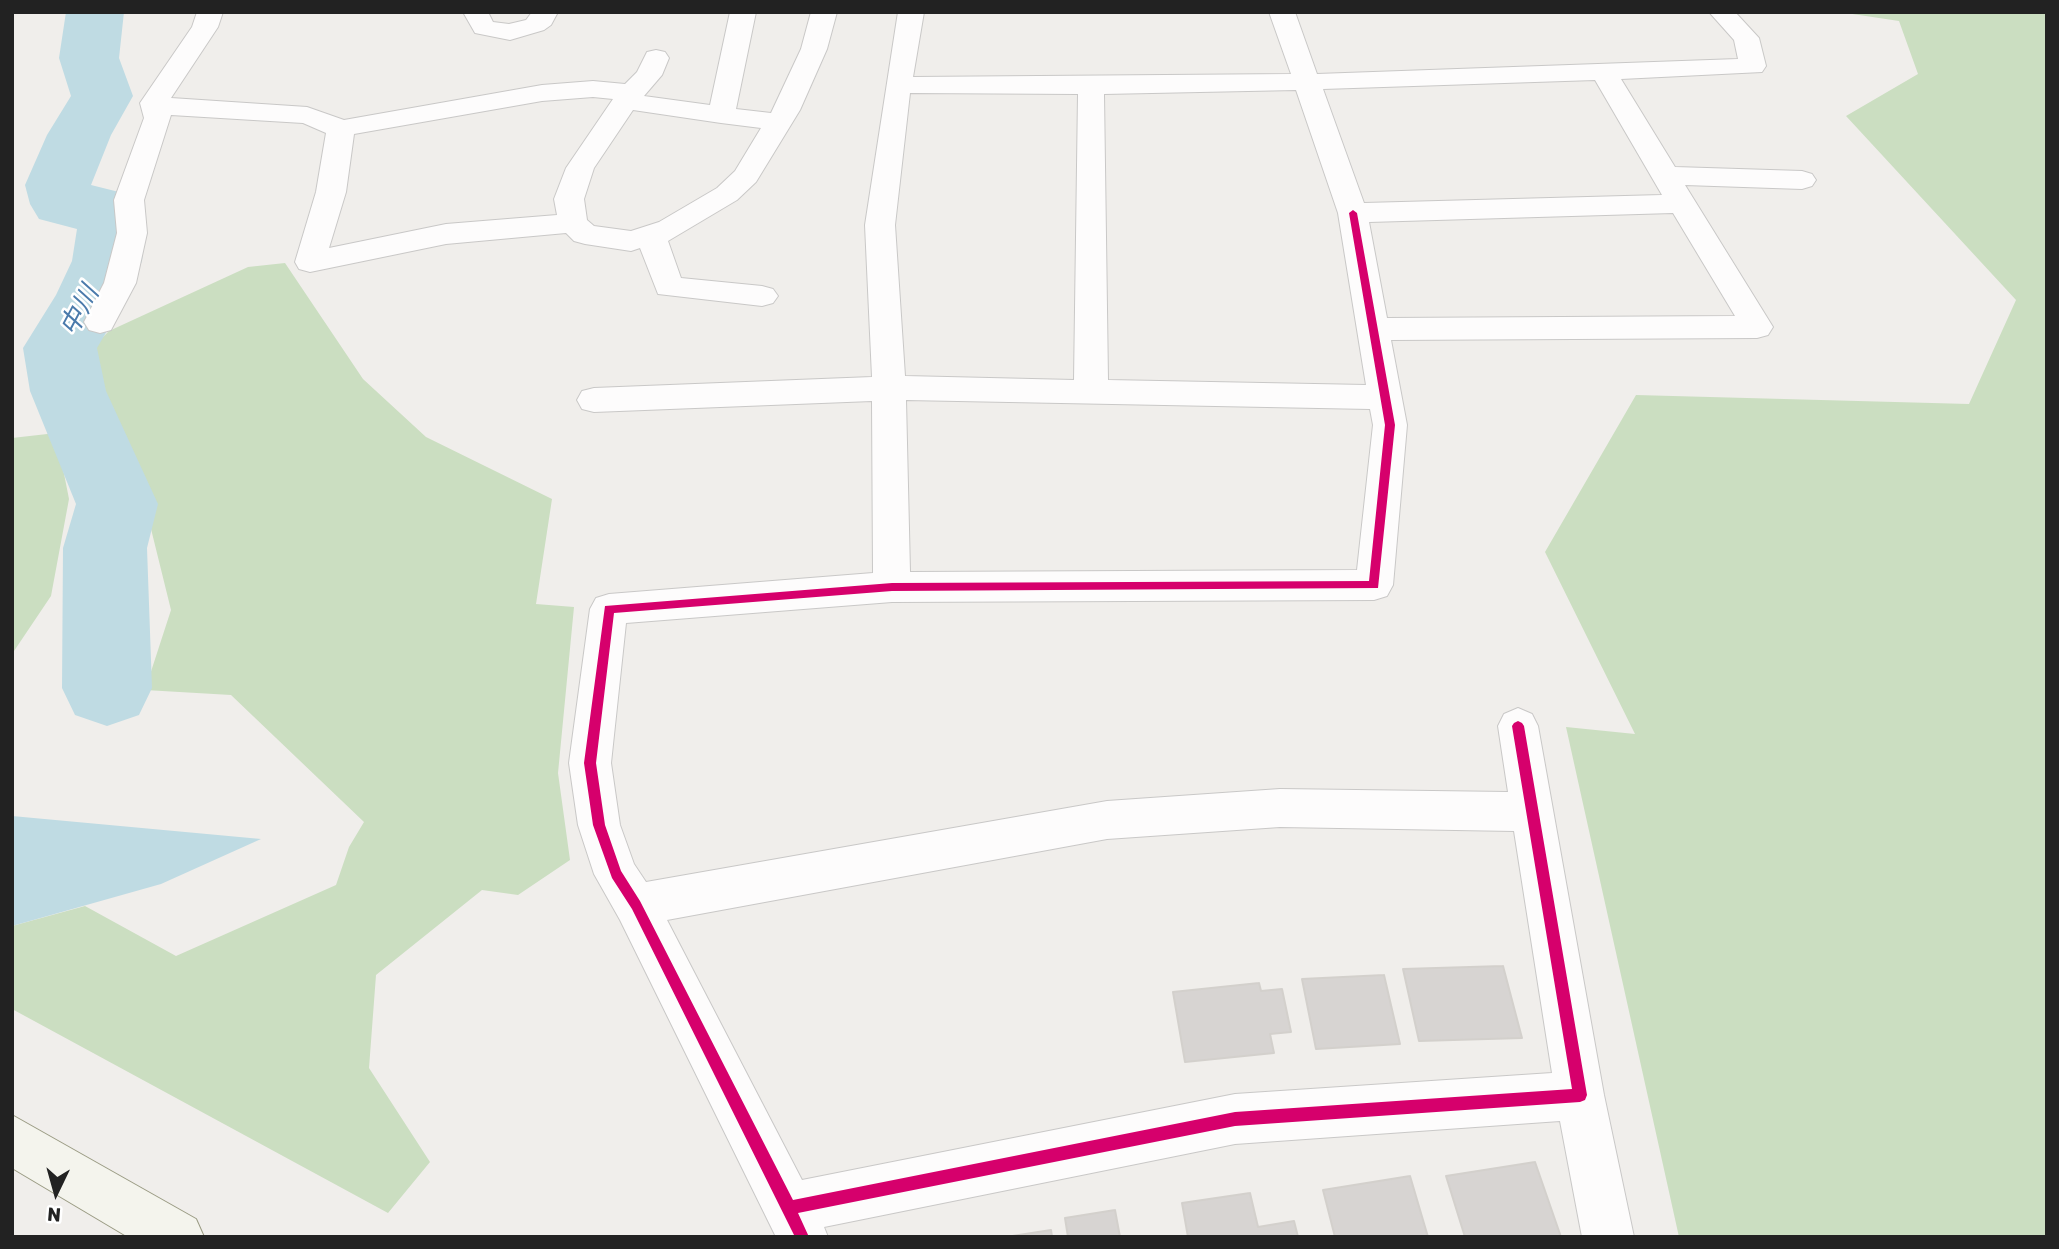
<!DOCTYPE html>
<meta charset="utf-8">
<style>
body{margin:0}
#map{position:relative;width:2059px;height:1249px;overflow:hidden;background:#f0eeeb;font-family:Rubik,sans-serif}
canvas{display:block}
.frame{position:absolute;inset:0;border:14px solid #222;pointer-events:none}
.north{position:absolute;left:21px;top:1158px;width:70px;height:70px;-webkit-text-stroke:5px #fff;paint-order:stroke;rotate:185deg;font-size:19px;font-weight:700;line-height:28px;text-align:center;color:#222}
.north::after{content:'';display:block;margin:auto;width:24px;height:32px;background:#222;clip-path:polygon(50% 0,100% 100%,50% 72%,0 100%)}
</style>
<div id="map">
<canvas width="2059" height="1249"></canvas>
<div class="frame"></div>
<div class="north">N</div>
</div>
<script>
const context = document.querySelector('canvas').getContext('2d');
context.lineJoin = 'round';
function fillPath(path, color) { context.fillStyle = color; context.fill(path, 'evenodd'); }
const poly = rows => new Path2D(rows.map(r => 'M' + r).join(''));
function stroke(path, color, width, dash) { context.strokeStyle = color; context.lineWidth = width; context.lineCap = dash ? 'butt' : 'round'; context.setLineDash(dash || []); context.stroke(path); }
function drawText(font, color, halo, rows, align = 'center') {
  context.font = font + ' Rubik,"Noto Sans JP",sans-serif'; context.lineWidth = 5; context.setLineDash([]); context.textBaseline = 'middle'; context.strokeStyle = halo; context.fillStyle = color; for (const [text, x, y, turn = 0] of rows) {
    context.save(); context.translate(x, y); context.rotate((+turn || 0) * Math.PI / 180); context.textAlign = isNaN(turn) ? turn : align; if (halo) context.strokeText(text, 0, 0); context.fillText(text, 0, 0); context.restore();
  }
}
fillPath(poly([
 [1839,12,2047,12,2047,1237,1679,1237,1566,727,1635,734,1545,552,1636,395,1969,404,2016,300,1846,116,1918,74,1899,21],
 [285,263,363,379,426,437,552,499,536,604,574,607,558,773,570,860,518,895,482,890,376,975,369,1068,430,1162,388,1213,12,1009,12,926,85,906,176,956,336,885,349,847,364,822,231,695,145,690,171,610,135,464,82,358,109,331,248,267],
 [56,433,69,499,51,596,12,654,12,438]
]), '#cbdec1');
fillPath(poly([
 [12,816,261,839,161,884,12,926]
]), '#bfdbe3');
fillPath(poly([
 [66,12,124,12,119,58,133,96,111,135,91,185,119,192,145,227,142,261,127,297,97,348,106,391,158,504,147,548,152,688,139,715,107,726,75,715,62,688,63,548,76,504,30,391,23,348,56,295,72,261,77,229,39,219,30,204,25,185,47,135,71,96,59,58,66,12]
]), '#bfdbe3');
const building = poly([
 [1503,966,1522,1038,1419,1041,1403,969,1503,966],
 [1384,975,1400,1044,1316,1049,1302,979,1384,975],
 [1259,983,1261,991,1282,989,1291,1032,1270,1034,1274,1053,1185,1062,1173,992,1259,983],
 [1535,1162,1561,1237,1465,1237,1446,1176,1535,1162],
 [1410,1176,1428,1237,1335,1237,1323,1190,1410,1176],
 [1250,1193,1258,1227,1294,1221,1298,1237,1188,1237,1182,1203,1250,1193],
 [1115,1210,1120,1237,1068,1237,1065,1218,1115,1210],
 [1051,1230,1052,1237,1006,1237,1051,1230]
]);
fillPath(building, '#d7d4d2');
stroke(building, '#d3d0cc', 2);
const street = poly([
 [197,12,223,12,218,27,171,98,307,107,344,120,542,85,593,81,625,84,637,72,647,52,656,50,665,52,669,58,662,75,644,96,710,105,730,12,756,12,736,109,771,113,801,49,811,12,837,12,827,49,800,110,756,182,737,200,668,241,681,278,762,286,773,289,778,296,773,303,762,306,658,294,640,248,631,251,585,244,574,241,566,233,446,244,310,272,299,269,295,262,316,192,326,133,303,123,171,115,144,200,147,233,136,283,111,330,100,333,89,330,84,322,104,283,117,233,114,200,144,118,140,103,192,27,197,12],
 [593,97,613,99,566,168,554,199,557,215,446,224,329,248,346,192,354,134,542,101,593,97],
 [633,110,721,123,761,128,735,171,717,188,659,222,631,231,594,226,587,220,584,199,594,168,633,110],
 [463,12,488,12,493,22,509,24,526,20,532,12,558,12,551,25,544,30,510,40,475,33,463,12],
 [898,12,924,12,913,77,1291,74,1269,12,1295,12,1317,74,1738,59,1734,40,1709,12,1735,12,1759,38,1766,66,1762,72,1621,79,1675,167,1802,171,1812,174,1816,180,1812,186,1802,189,1685,185,1773,327,1768,335,1757,338,1391,340,1407,425,1393,585,1387,596,1374,600,892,602,626,623,611,763,620,825,634,864,646,882,1107,801,1280,789,1508,792,1498,726,1504,714,1518,708,1532,714,1538,726,1604,1095,1634,1237,1582,1237,1560,1121,1235,1144,824,1227,828,1237,776,1237,620,920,594,874,578,825,569,763,590,609,596,598,609,594,873,573,872,401,594,412,582,409,577,400,582,391,594,388,872,377,865,225,898,12],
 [1595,80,1662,195,1364,203,1323,89,1595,80],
 [1296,90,1338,213,1366,385,1108,380,1104,94,1296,90],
 [910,93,1078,94,1074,380,905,376,895,225,910,93],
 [1673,213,1735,316,1387,318,1369,222,1673,213],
 [906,400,1370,409,1373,425,1357,570,910,572,906,400],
 [1280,827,1514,831,1552,1073,1235,1094,802,1180,667,920,1107,839,1280,827]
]);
const secondary = poly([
 [12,1115,196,1219,204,1237,128,1237,12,1168,12,1115]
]);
stroke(street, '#c9c8c7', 2);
stroke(secondary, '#999a82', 2);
fillPath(street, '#fdfcfc');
fillPath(secondary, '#f4f4ed');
fillPath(poly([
 [1353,210,1357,213,1395,425,1378,588,892,591,614,613,596,763,605,825,621,871,640,901,793,1200,1235,1112,1572,1089,1512,726,1514,723,1518,721,1522,723,1524,726,1587,1095,1585,1100,1580,1102,1235,1126,798,1213,809,1237,795,1237,632,909,612,878,593,825,584,763,605,606,892,583,1369,581,1385,425,1349,213,1353,210]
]), '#d6006c');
drawText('italic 26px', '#4a7aab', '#fff', [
 ["中川",80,311,-62]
]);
</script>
